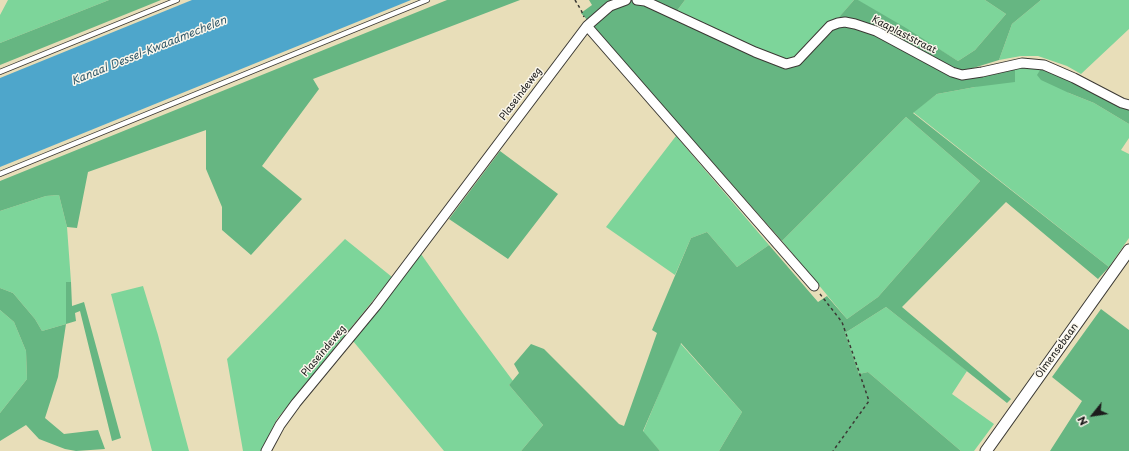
<!DOCTYPE html>
<style>
body{margin:0}
#map{position:relative;width:1129px;height:451px;overflow:hidden;background:#e8deb9;font-family:"Playpen Sans",sans-serif}
canvas{display:block}
.north{position:absolute;left:1073px;top:395px;width:40px;height:40px;-webkit-text-stroke:3px #fbf7ec;paint-order:stroke;rotate:240deg;font-size:11px;font-weight:700;line-height:16px;text-align:center;color:#1c1c1c}
.north::after{content:'';display:block;margin:auto;width:14px;height:18px;background:#1c1c1c;clip-path:polygon(50% 0,100% 100%,50% 72%,0 100%)}
</style>
<div id="map">
<canvas width="1129" height="451"></canvas>
<div class="north">N</div>
</div>
<script>
const context = document.querySelector('canvas').getContext('2d');
context.lineJoin = 'round';
function fillPath(path, color) { context.fillStyle = color; context.fill(path, 'evenodd'); }
const poly = rows => new Path2D(rows.map(r => 'M' + r).join(''));
function stroke(path, color, width, dash) { context.strokeStyle = color; context.lineWidth = width; context.lineCap = dash ? 'butt' : 'round'; context.setLineDash(dash || []); context.stroke(path); }
function drawText(font, color, halo, rows, align = 'center') {
  context.font = font + ' "Playpen Sans",sans-serif'; context.lineWidth = 3; context.setLineDash([]); context.textBaseline = 'middle'; context.strokeStyle = halo; context.fillStyle = color; for (const [text, x, y, turn = 0] of rows) {
    context.save(); context.translate(x, y); context.rotate((+turn || 0) * Math.PI / 180); context.textAlign = isNaN(turn) ? turn : align; if (halo) context.strokeText(text, 0, 0); context.fillText(text, 0, 0); context.restore();
  }
}
fillPath(poly([
 [8,0,109,0,0,43,0,15],
 [685,0,854,0,799,64,794,67,786,67,673,16],
 [857,0,985,0,1006,14,975,50,958,61],
 [1041,0,1129,0,1129,29,1081,74,1067,66,1038,56,1021,56,999,60,1012,24],
 [1015,66,1042,67,1069,93,1094,103,1129,124,1129,138,1121,150,1129,154,1129,238,1109,267,913,112,937,94,975,87],
 [906,117,980,181,878,297,847,319,782,241],
 [676,136,769,245,737,267,707,232,691,238,675,275,606,227],
 [59,195,67,227,71,282,66,283,66,324,42,331,35,319,13,293,0,288,0,211,46,196],
 [345,239,392,277,277,419,261,451,243,451,227,359],
 [421,254,464,315,513,381,509,385,543,425,521,451,444,451,353,341],
 [143,286,158,335,189,451,152,451,111,294],
 [886,307,967,371,952,394,994,424,974,451,961,451,868,372,859,374,845,333],
 [0,310,14,322,26,351,27,379,0,413],
 [680,343,742,412,719,451,660,451,643,432]
]), '#7dd59a');
fillPath(poly([
 [109,0,161,0,0,65,0,43],
 [447,0,520,0,313,79,319,89,262,166,302,199,251,255,222,230,222,207,206,169,206,130,88,172,77,228,67,227,59,195,46,196,0,211,0,181],
 [589,0,685,0,673,16,786,67,794,67,799,63,854,0,858,0,906,28,958,61,975,50,1006,14,985,0,1041,0,1012,24,999,60,970,69,971,72,1015,66,1015,82,975,87,937,94,913,113,1109,267,1098,279,1006,202,902,307,1011,399,1007,403,886,307,845,333,859,374,868,372,961,451,719,451,742,412,681,343,643,431,660,451,521,451,543,425,509,385,519,373,514,364,531,344,544,349,619,424,624,426,657,333,652,330,691,238,707,232,737,267,769,245,818,302,827,296,847,319,878,297,980,181,906,117,782,241,581,13,592,5],
 [1042,67,1129,108,1129,124,1094,103,1069,93,1041,80,1037,75],
 [500,151,558,194,508,259,449,219],
 [66,282,71,282,72,306,84,302,121,438,112,441,80,311,75,313,76,321,66,324,58,377,45,418,64,434,98,430,105,449,76,451,65,449,39,439,26,425,0,441,0,413,27,379,26,351,14,322,0,310,0,288,13,293,35,319,42,331,66,324],
 [1101,309,1129,330,1129,451,1050,451,1082,401,1052,377]
]), '#66b682');
fillPath(poly([
 [192,0,411,0,0,167,0,78]
]), '#4ea6cb');
const service = poly([
 [0,72,177,0],
 [0,174,427,0]
]);
const minor = poly([
 [637,0,645,1,755,52,786,64,797,61,830,26,838,23,845,22,855,24,876,31,952,72,962,75,982,72,1022,63,1044,65,1074,78,1122,103,1129,105],
 [587,26,814,286],
 [266,451,280,425,296,403,376,306,587,26,610,6,626,0]
]);
const tertiary = poly([
 [986,451,1129,250]
]);
stroke(service, '#3b3934', 6);
stroke(minor, '#3b3934', 11);
stroke(tertiary, '#3b3934', 13);
stroke(poly([
 [575,0,581,10,584,17],
 [820,294,842,322,869,401,833,451]
]), '#3b3934', 1.5, [3, 3]);
stroke(service, '#fff', 4.5);
stroke(minor, '#fff', 9);
stroke(tertiary, '#fff', 11);
drawText('10px', '#1c1c1c', '#fbf7ec', [
 ["Kaaplaststraat",904,35,27],
 ["Plaseindeweg",521,94,-53],
 ["Plaseindeweg",324,351,-50],
 ["Olmensebaan",1057,351,-54]
]);
drawText('italic 11px', '#325a6b', '#fbf7ec', [
 ["Kanaal Dessel-Kwaadmechelen",149,51,-22]
]);
</script>
